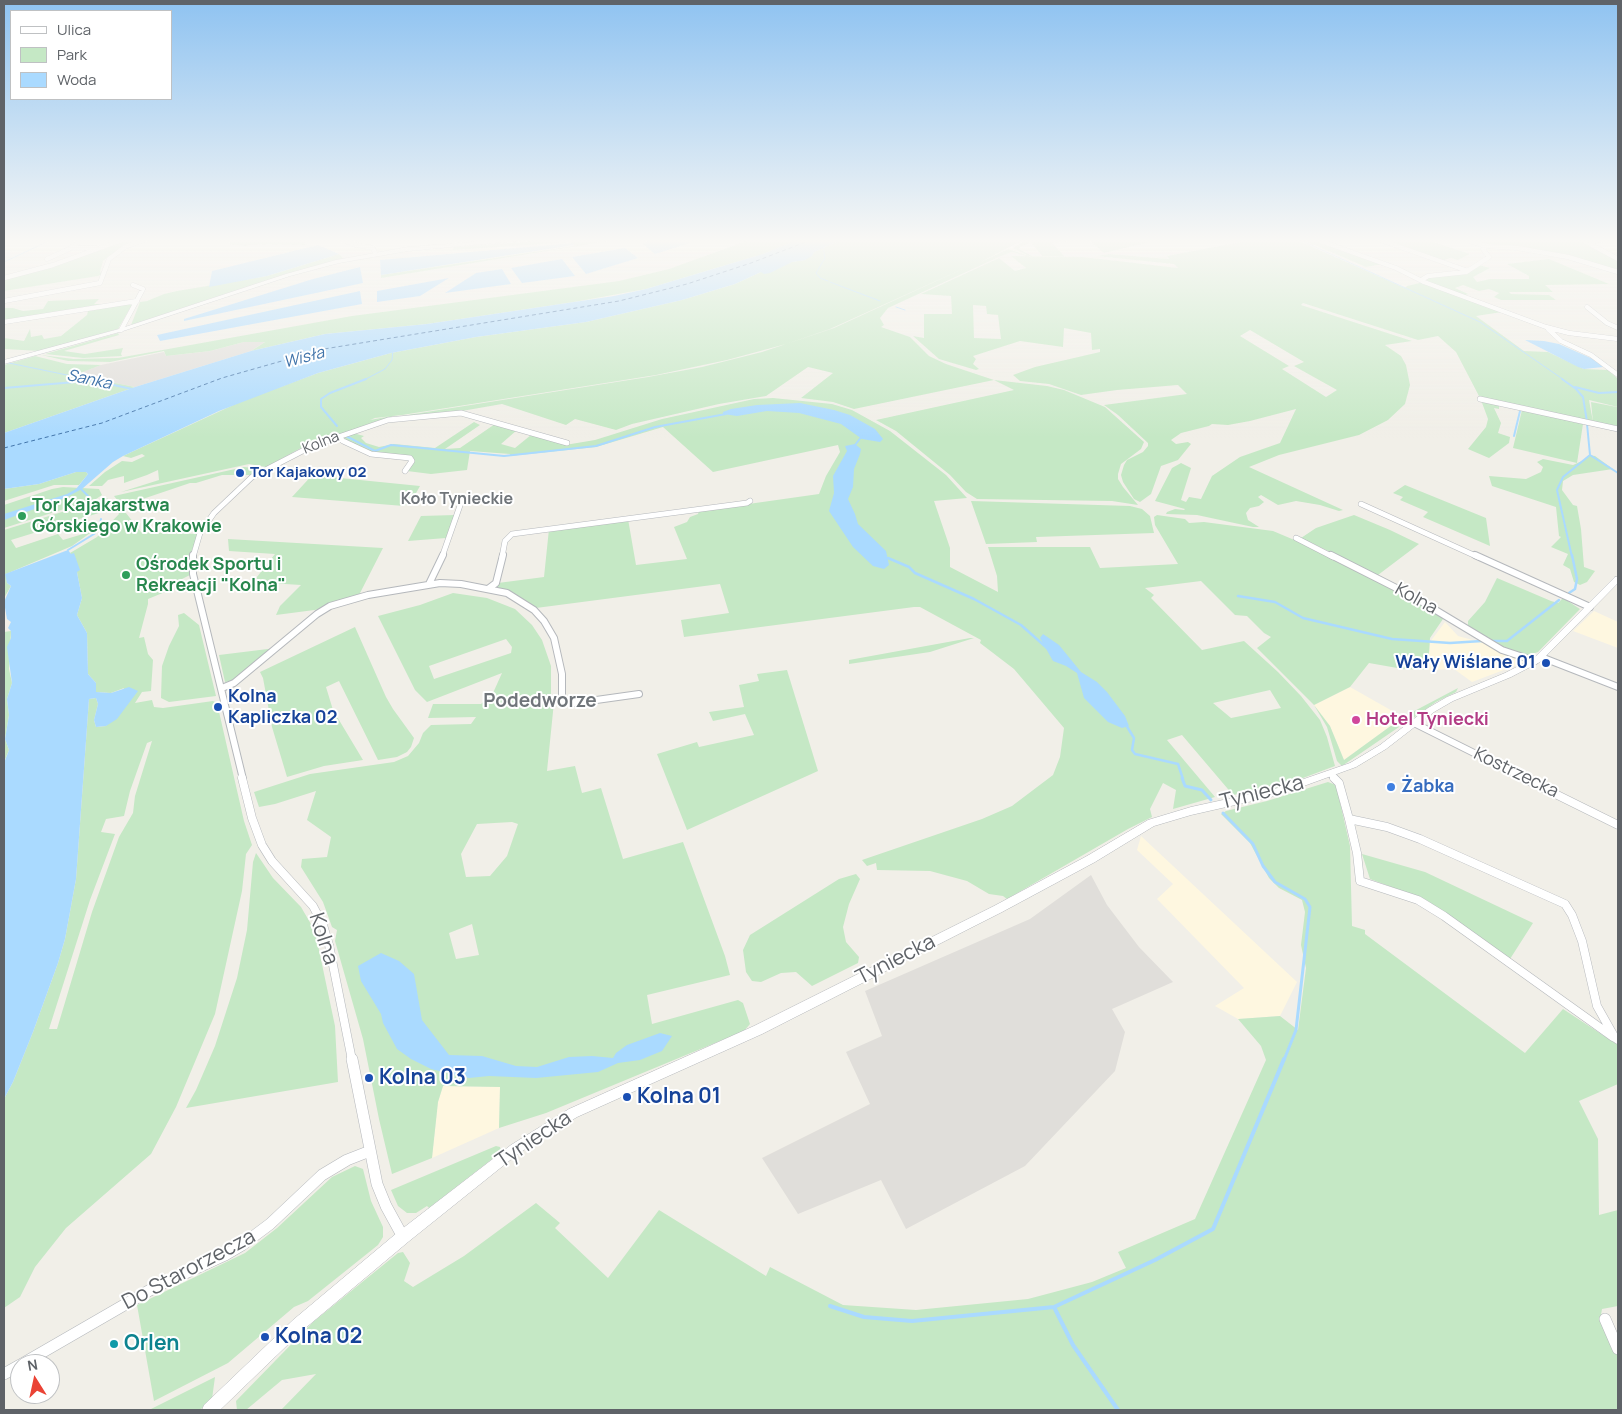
<!DOCTYPE html>
<meta charset="utf-8">
<style>
body{margin:0}
#map{position:relative;width:1622px;height:1414px;overflow:hidden;background:#f1efe8;font-family:Manrope,sans-serif}
canvas{display:block}
.frame{position:absolute;inset:0;border:5px solid #5f6368;pointer-events:none}
.legend{position:absolute;left:10px;top:10px;width:162px;height:90px;box-sizing:border-box;background:#fff;border:1px solid #bfc1c3;margin:0;padding:6px 9px;list-style:none;font-size:15px;color:#5f6368}
.legend li{display:flex;align-items:center;gap:10px;height:25px}
.legend b{width:25px;border:1px solid #bfc1c3}
.north{position:absolute;left:10px;top:1354px;width:50px;height:50px;box-sizing:border-box;background:#fff;border:1px solid #bfc1c3;border-radius:50%;rotate:350deg;font-size:14px;font-weight:700;line-height:20px;text-align:center;color:#5f6368}
.north::after{content:'';display:block;margin:auto;width:18px;height:22px;background:#ea4335;clip-path:polygon(50% 0,100% 100%,50% 72%,0 100%)}
</style>
<div id="map">
<canvas width="1622" height="1414"></canvas>
<div class="frame"></div>
<ul class="legend">
<li><b style="height:6px;background:#fff"></b>Ulica</li>
<li><b style="height:14px;background:#c5e8c5"></b>Park</li>
<li><b style="height:14px;background:#aadaff"></b>Woda</li>
</ul>
<div class="north">N</div>
</div>
<script>
const context = document.querySelector('canvas').getContext('2d');
context.lineJoin = 'round';
function fillPath(path, color) { context.fillStyle = color; context.fill(path, 'evenodd'); }
const poly = rows => new Path2D(rows.map(r => 'M' + r).join(''));
function stroke(path, color, width, dash) { context.strokeStyle = color; context.lineWidth = width; context.lineCap = dash ? 'butt' : 'round'; context.setLineDash(dash || []); context.stroke(path); }
function drawText(font, color, halo, rows, align = 'center') {
  context.font = font + ' Manrope,sans-serif'; context.lineWidth = 4; context.setLineDash([]); context.textBaseline = 'middle'; context.strokeStyle = halo; context.fillStyle = color; for (const [text, x, y, turn = 0] of rows) {
    context.save(); context.translate(x, y); context.rotate((+turn || 0) * Math.PI / 180); context.textAlign = isNaN(turn) ? turn : align; if (halo) context.strokeText(text, 0, 0); context.fillText(text, 0, 0); context.restore();
  }
}
fillPath(poly([
 [1594,611,1618,622,1618,648,1573,631],
 [1445,622,1458,636,1484,643,1525,662,1472,682,1454,669,1428,670,1430,642],
 [1350,687,1403,717,1344,760,1330,726,1314,705],
 [1141,836,1297,982,1280,1016,1238,1019,1215,1006,1244,988,1157,899,1173,884,1137,850],
 [443,1086,500,1087,499,1128,432,1158,438,1102]
]), '#fef7e0');
fillPath(poly([
 [266,341,251,351,135,387,74,375,101,365,164,352,166,356,210,351,244,342],
 [1091,875,1107,905,1139,947,1173,982,1112,1009,1125,1032,1115,1071,1025,1166,906,1229,881,1180,798,1214,762,1158,870,1104,846,1052,882,1036,865,991,1030,919]
]), '#e0deda');
fillPath(poly([
 [124,240,142,240,109,256,103,261,100,272,102,274,98,276,4,291,4,279],
 [232,240,306,240,304,243,307,245,260,244,245,246,230,244,229,242],
 [551,240,614,240,381,278,381,275,574,246,573,243,570,242,453,250,454,247],
 [749,240,797,240,763,254,646,289,574,302,427,324,325,334,251,351,265,342,244,342,210,351,166,356,164,351,110,362,68,361,41,355,74,359,118,358,352,316,619,281,669,269],
 [841,240,1023,240,979,263,1008,249,1029,256,1013,248,1026,240,1078,240,1052,243,1065,257,1043,257,1031,242,1020,247,1019,249,1032,256,1030,257,1012,252,1001,256,888,308,880,318,884,325,881,327,910,337,929,356,946,364,994,380,1047,386,1064,390,1105,407,1144,442,1141,449,1121,464,1118,474,1118,479,1123,487,1138,505,1112,501,977,499,966,492,950,475,896,431,876,420,1014,390,994,380,854,409,833,402,801,398,833,373,808,367,766,396,719,404,632,424,616,430,575,419,566,425,502,404,456,412,401,416,648,377,702,367,762,352,834,328,969,266,830,329,786,344,727,360,656,375,402,415,375,418,370,420,392,416,392,418,301,448,266,467,249,464,121,492,159,480,158,470,147,475,124,483,124,476,108,480,102,486,89,486,105,472,122,461,132,462,145,456,142,454,131,458,123,456,242,401,318,373,391,353,476,337,586,322,682,300,735,284,761,272,773,270,792,262,805,260,814,252],
 [1089,240,1157,240,1104,253],
 [1239,240,1297,240,1405,288,1407,286,1424,282,1502,312,1476,316,1524,351,1548,352,1584,369,1608,370,1618,379,1618,407,1589,400,1593,422,1480,398,1456,352,1438,336,1418,340,1303,303,1301,305,1412,341,1385,345,1401,356,1406,365,1410,385,1405,404,1388,420,1359,435,1279,455,1249,467,1343,510,1339,511,1320,505,1296,501,1278,505,1261,495,1258,497,1264,502,1259,506,1250,508,1246,513,1248,520,1259,527,1253,527,1197,515,1166,514,1167,512,1175,509,1184,510,1185,509,1155,501,1172,468,1181,463,1191,468,1181,500,1186,502,1189,497,1201,499,1212,476,1240,457,1280,443,1296,409,1250,421,1228,425,1212,424,1209,426,1181,433,1171,440,1176,444,1188,442,1191,444,1178,460,1161,466,1151,494,1140,502,1134,499,1123,482,1121,475,1124,465,1127,460,1143,452,1148,446,1148,443,1118,415,1104,405,1187,394,1178,385,1117,390,1081,395,1049,384,1020,381,1013,375,1035,367,1100,352,1100,349,1092,350,1091,333,1064,328,1063,347,1020,341,973,356,976,359,973,364,979,369,976,370,939,359,913,336,924,338,924,314,952,314,951,296,921,294,999,258,1015,271,1026,268,1011,256,1083,257,1178,268,1174,264,1096,256,1109,254,1169,259,1167,256,1241,242],
 [973,305,986,306,987,314,998,315,1001,339,974,338],
 [1250,330,1304,362,1294,366,1337,390,1326,397,1282,369,1289,366,1240,336],
 [1303,240,1316,240,1383,264,1366,267],
 [1391,240,1427,240,1470,254,1458,260,1451,258,1441,261,1387,242],
 [1472,240,1577,240,1618,259,1618,271,1568,255,1486,245],
 [339,254,344,259,286,274,131,325,140,302,147,301,164,294,177,291,267,276],
 [1549,259,1609,284,1545,285,1553,292,1509,292,1511,294,1549,295,1556,300,1501,300,1494,297,1499,293,1489,289,1479,291,1463,285,1455,288,1468,294,1463,296,1427,282,1427,279,1432,276,1467,274,1479,265,1490,268,1473,277,1477,282,1490,279,1529,279,1529,276,1507,264],
 [99,299,94,304,103,304,4,321,4,308,13,308,23,311,43,309,48,301],
 [130,304,132,305,118,329,40,351,4,349,4,338,24,341,30,329,31,337,42,335,44,339,61,336,87,315,88,311],
 [118,333,119,335,64,351,85,354,123,348,121,354,122,356,83,358,45,354],
 [35,356,67,364,101,365,75,375,135,387,4,433,4,365],
 [773,398,832,404,852,410,890,431,946,475,967,498,934,501,950,548,950,567,998,592,997,576,988,547,1090,547,1100,568,1178,564,1155,525,1154,517,1157,515,1185,519,1189,523,1204,522,1273,531,1330,555,1440,614,1443,619,1430,638,1428,670,1403,669,1369,663,1350,687,1314,705,1330,726,1344,760,1403,717,1458,688,1456,692,1436,702,1406,723,1401,722,1398,726,1399,727,1342,766,1337,761,1327,727,1314,705,1257,648,1271,637,1264,633,1247,616,1235,615,1201,581,1145,588,1154,595,1151,598,1202,650,1244,641,1278,672,1301,696,1320,720,1327,737,1335,766,1279,787,1233,795,1182,735,1167,740,1215,797,1173,809,1176,790,1163,783,1150,809,1152,817,1128,829,1007,899,1003,896,989,894,967,881,930,871,877,870,876,863,867,866,862,860,982,819,1012,806,1053,775,1060,757,1064,728,1014,669,980,643,981,640,920,607,914,607,684,637,681,620,729,613,720,584,536,608,494,587,498,583,544,577,549,529,628,519,636,565,687,559,674,527,687,522,690,517,698,514,699,511,819,494,826,476,840,452,838,445,713,472,663,427,596,447,510,456,510,454,470,451,467,470,431,474,407,471,414,460,373,453,346,441,340,436,353,433,364,436,361,438,366,443,379,447,394,444,435,448,474,422,480,425,445,449,460,448,495,424,517,430,501,444,515,448,531,435,565,445,595,440,662,419,754,399],
 [1270,690,1281,708,1231,718,1213,703],
 [1481,400,1499,403,1499,409,1494,408,1501,423,1498,433,1510,437,1509,443,1489,458,1468,449,1486,427,1488,419],
 [1591,402,1617,407,1618,426,1593,422],
 [1522,410,1583,424,1577,463,1513,448],
 [1589,455,1595,456,1613,469,1573,475,1563,481,1562,490,1573,505,1577,506,1581,529,1584,567,1595,571,1587,582,1580,585,1574,582,1570,569,1563,565,1568,554,1551,547,1561,537,1559,536,1556,507,1492,486,1489,476,1526,479,1541,472,1543,467,1537,462,1543,459,1573,465,1584,460],
 [244,467,253,468,256,470,255,473,251,475,222,475,196,483,190,483,122,506,114,496],
 [76,472,86,472,88,474,79,485,54,485,4,501,4,489,39,484],
 [315,472,332,473,330,477,420,486,411,502,404,506,292,497],
 [1405,485,1486,518,1490,546,1423,517,1428,512,1400,500,1403,497,1393,493],
 [63,487,99,489,102,495,96,499,4,528,4,505,52,489],
 [107,498,115,508,11,540,16,548,58,534,63,540,93,531,72,546,6,574,7,583,11,586,4,598,4,530],
 [971,501,1130,506,1142,509,1150,516,1154,533,1036,537,1037,542,986,544],
 [122,508,141,532,198,534,191,553,190,575,162,589,165,592,148,599,148,604,139,638,144,637,148,654,153,660,151,691,142,692,135,703,152,700,154,707,163,708,213,701,217,703,244,821,252,845,246,854,242,891,215,1014,176,1107,151,1154,66,1228,35,1267,20,1297,4,1308,4,1099,13,1082,33,1032,58,963,65,939,76,879,89,699,96,698,98,704,94,720,96,727,106,726,124,688,111,693,96,692,96,683,88,674,87,633,77,615,82,598,77,572,70,553,97,537,119,514,117,510],
 [152,741,135,796,133,813,119,837,92,912,57,1029,49,1029,90,900,115,834,101,832,106,819,124,816,130,791,147,743],
 [455,515,446,538,408,541,421,516],
 [1354,515,1390,530,1419,544,1378,575,1301,538,1316,528],
 [228,539,383,548,359,595,322,609,276,615,280,606,301,585,253,582,275,554,229,551],
 [1497,578,1551,601,1558,603,1563,598,1580,609,1538,652,1526,656,1507,651,1468,626,1468,621,1485,602],
 [453,593,487,598,515,609,532,625,542,640,551,666,551,699,554,702,547,771,575,766,582,793,601,788,623,859,683,842,725,956,730,975,647,995,652,1024,738,1000,743,1003,750,1024,744,1031,546,1113,499,1128,500,1087,443,1086,438,1102,432,1158,392,1174,379,1119,363,1039,335,941,337,930,332,927,323,902,301,867,302,859,327,857,331,837,307,820,316,791,275,804,259,807,254,792,310,774,394,762,408,756,419,743,423,733,431,725,471,724,476,717,428,718,433,704,481,704,493,693,502,673,427,702,415,690,378,616,420,605],
 [506,639,512,647,511,653,434,679,429,666],
 [512,822,518,824,507,856,490,876,466,877,461,854,477,824],
 [472,924,479,955,456,959,449,933],
 [184,613,199,625,216,696,169,702,161,698,162,666,169,646,179,626,178,615],
 [355,627,386,697,393,709,414,738,411,747,407,752,397,757,378,760,339,681,326,687,333,710,363,760,324,766,287,777,272,727,263,678,260,672],
 [11,631,9,669,12,683,7,699,9,715,5,739,9,750,4,762,4,632],
 [970,638,974,638,930,652,849,664,849,660],
 [276,648,232,681,225,682,219,655],
 [787,670,818,771,687,830,657,754,697,742,699,747,754,735,745,714,713,721,709,712,744,707,739,685,759,681,757,674],
 [1328,782,1336,785,1350,846,1352,926,1365,930,1365,934,1525,1053,1563,1009,1618,1045,1618,1084,1579,1101,1598,1139,1599,1215,1618,1210,1618,1306,1602,1309,1600,1321,1618,1357,1618,1410,281,1410,316,1374,282,1380,246,1410,237,1410,236,1401,313,1322,398,1253,403,1252,410,1263,404,1281,413,1287,464,1256,536,1203,560,1223,555,1228,608,1278,659,1210,766,1276,770,1267,843,1305,916,1310,1028,1299,1092,1282,1126,1268,1118,1252,1195,1219,1266,1060,1261,1046,1238,1019,1280,1016,1298,1030,1306,968,1301,945,1305,912,1302,900,1279,888,1269,878,1250,843,1221,814,1226,811,1267,801],
 [256,853,273,878,301,907,315,931,335,1026,338,1082,186,1108,196,1090,215,1046,237,978,247,930,253,862],
 [1362,854,1425,872,1533,923,1510,959,1426,900,1370,879],
 [856,874,860,879,849,904,843,927,846,942,859,957,858,963,812,986,796,972,781,973,761,982,752,981,746,972,743,950,750,935,839,879],
 [496,1146,500,1147,501,1150,496,1156,429,1208,427,1206,416,1213,407,1213,398,1206,391,1190],
 [355,1166,363,1169,371,1201,383,1227,383,1237,378,1245,308,1301,294,1307,228,1363,154,1401,137,1305,245,1253,277,1228,332,1177],
 [215,1377,212,1399,200,1410,149,1410]
]), '#c5e8c5');
fillPath(poly([
 [654,240,699,240,655,254,642,243],
 [797,240,841,240,814,252,812,256,805,260,792,262,770,273,764,274,761,272,735,284,682,300,586,322,476,337,391,353,318,373,219,411,123,456,113,462,82,489,65,498,4,520,4,514,67,494,76,489,88,474,86,472,76,472,39,484,4,489,4,433,135,387,251,351,325,334,427,324,614,296,646,289,763,254],
 [573,243,574,245,381,275,380,260],
 [318,245,339,254,267,276,209,287,212,271],
 [625,248,638,258,586,274,572,257],
 [562,259,575,276,522,283,511,268],
 [360,267,363,283,184,321,184,319,313,279],
 [502,269,511,284,445,293,476,273],
 [449,278,420,296,377,302,377,291],
 [360,291,362,304,160,341,157,335],
 [1525,340,1544,341,1559,344,1593,359,1603,367,1584,369,1578,367],
 [800,403,834,410,850,415,875,429,883,439,880,442,862,439,841,424,799,413,767,411,737,416,723,414,723,412,731,409,757,405],
 [855,444,861,449,860,454,854,469,853,487,848,499,855,514,858,524,886,551,889,565,884,569,873,566,853,547,829,511,834,493,833,476,847,451,845,446],
 [68,550,71,554,74,553,80,570,77,572,82,598,77,615,87,633,88,674,96,683,96,692,111,693,129,687,138,691,117,719,106,726,96,727,94,720,98,704,96,698,89,699,76,879,65,939,58,963,33,1032,13,1082,4,1099,4,763,9,750,5,739,9,715,7,699,12,683,7,647,11,638,11,631,8,628,11,622,7,619,4,602,11,586,7,583,5,574],
 [1043,634,1059,645,1081,672,1097,682,1107,692,1125,716,1129,726,1122,728,1108,722,1084,698,1077,673,1066,666,1053,661,1040,638],
 [381,953,399,961,414,974,422,1020,449,1055,482,1056,516,1066,537,1067,569,1057,592,1056,613,1058,616,1053,627,1045,660,1033,672,1036,662,1051,640,1060,618,1063,598,1072,536,1078,489,1076,469,1078,431,1069,411,1059,397,1049,383,1023,381,1014,361,981,358,966]
]), '#aadaff');
stroke(poly([
 [1300,240,1480,322,1564,380],
 [823,247,825,258,816,273,820,278,828,281],
 [4,262,51,240],
 [830,282,880,301],
 [896,307,905,310],
 [4,362,91,380],
 [364,380,385,369,392,360,393,349]
]), '#aadaff', 1);
stroke(poly([
 [86,379,132,389],
 [1562,379,1576,389,1583,397,1587,422],
 [1575,387,1599,393,1618,392],
 [4,388,87,381],
 [1587,424,1590,455,1618,473],
 [337,426,321,407,321,399,330,393,366,379],
 [346,436,375,451,391,445,504,456,596,446,655,427,726,414],
 [1514,436,1520,411],
 [855,445,862,436],
 [81,489,90,498],
 [68,550,94,534,99,528,101,519],
 [1572,557,1557,490,1563,477,1590,455]
]), '#aadaff', 2);
stroke(poly([
 [888,558,909,567,915,573,974,599,1021,625,1047,648],
 [1569,593,1575,589,1577,579,1572,555],
 [1238,596,1275,602,1303,618,1392,639,1450,643,1482,641],
 [1491,641,1507,641,1559,600],
 [1126,725,1134,738,1132,750,1135,754,1178,764,1183,779]
]), '#aadaff', 2.5);
stroke(poly([
 [1182,778,1185,786,1202,790,1211,800],
 [1223,813,1253,844,1263,866,1275,882,1305,899,1310,907,1296,1030,1284,1060]
]), '#aadaff', 3);
stroke(poly([
 [830,1306,864,1317,912,1321,1054,1307,1155,1260,1213,1229,1284,1059],
 [1054,1307,1073,1345,1118,1410]
]), '#aadaff', 4);
stroke(poly([
 [4,448,102,423,222,378,324,349,619,301,687,284,751,263,811,240]
]), '#4174aa', 1, [4, 3]);
const minorFar4 = poly([
 [343,240,352,244,373,248,375,253],
 [1318,240,1396,268,1424,282,1546,327,1569,333,1618,339],
 [1380,240,1468,271],
 [1602,240,1593,241,1590,244,1618,259],
 [1469,241,1486,246],
 [71,248,96,248],
 [47,259,71,248,81,240],
 [4,278,53,265,122,240],
 [1424,282,1423,279,1428,276,1466,272,1489,257,1483,249,1486,246,1517,248,1568,257,1618,272],
 [4,301,100,283,109,259,125,247,144,240],
 [1587,307,1607,323,1618,328],
 [4,322,137,301],
 [1548,329,1561,341,1591,355,1618,375],
 [121,330,143,289,133,285]
]);
const minorFar3 = poly([
 [1480,399,1618,429],
 [337,436,343,441,371,454,410,458,412,461,405,471],
 [1361,504,1478,557],
 [1296,538,1333,557],
 [193,557,200,533,214,513,252,477,312,446,388,420,461,413,567,443],
 [442,557,463,497],
 [502,557,505,541,512,534,747,503,750,501]
]);
const minorFar2 = poly([
 [193,555,193,574,243,779],
 [1331,555,1414,597,1502,650,1535,661],
 [1475,555,1590,607],
 [429,584,443,555],
 [488,589,496,583,503,555],
 [1541,657,1618,687],
 [222,688,234,683,317,614,330,606,368,595,440,583,461,584,507,593,534,610,544,621,554,638,562,674,562,697,565,702,575,703,639,694],
 [1414,723,1526,779],
 [1331,774,1335,779]
]);
const minorFar1 = poly([
 [242,778,252,818,262,845,272,861,313,906,323,925,329,945,352,1060],
 [1334,778,1339,783,1349,819,1387,827,1420,839,1565,904,1572,915,1582,941,1597,1006,1615,1038,1618,1040],
 [1523,778,1618,825],
 [1349,819,1357,853,1360,881,1418,900,1444,916,1613,1037]
]);
const minor = poly([
 [352,1059,377,1184,386,1206,403,1237],
 [1605,1319,1618,1349],
 [22,1364,157,1286,225,1255,242,1245,270,1224,322,1175,347,1160,370,1151],
 [4,1374,20,1365]
]);
const tertiary = poly([
 [1615,577,1618,577,1618,583,1540,662,1511,677,1453,701,1434,712,1386,749,1356,767,1279,795,1191,815,1154,826,1095,862,1002,912,762,1034,577,1117,519,1153,408,1242,303,1330,220,1410,202,1410,204,1405,293,1320,398,1232,511,1145,569,1109,754,1026,994,906,1087,856,1148,820,1191,807,1278,788,1350,763,1380,745,1428,708,1447,697,1505,673,1534,658,1615,577]
]);
const secondary = poly([
 [498,240,526,240,408,251,339,263,290,276,123,331,4,364,4,360,119,329,286,274,336,260,408,247,498,240]
]);
stroke(minorFar4, '#b5b8bc', 5);
stroke(minorFar3, '#b5b8bc', 6);
stroke(minorFar2, '#b5b8bc', 8);
stroke(minorFar1, '#b5b8bc', 9);
stroke(minor, '#b5b8bc', 12);
stroke(tertiary, '#b5b8bc', 1);
stroke(secondary, '#b6babf', 1);
stroke(minorFar4, '#fff', 4.5);
stroke(minorFar3, '#fff', 5);
stroke(minorFar2, '#fff', 6);
stroke(minorFar1, '#fff', 8);
stroke(minor, '#fff', 11);
fillPath(tertiary, '#fff');
fillPath(secondary, '#fff');
const sky = context.createLinearGradient(0, 0, 0, 438);
sky.addColorStop(0, '#8fc3f1');
sky.addColorStop(0.55, '#f9f8f5');
sky.addColorStop(1, '#f9f8f500');
context.fillStyle = sky;
context.fillRect(0, 0, 1622, 438);
for (const [x, y, r, color] of [
 [240,473,5,"#1a4fb4"],
 [22,516,5,"#2e9e5b"],
 [126,575,5,"#2e9e5b"],
 [1546,663,5,"#1a4fb4"],
 [218,707,5,"#1a4fb4"],
 [1356,720,5,"#d1479c"],
 [1391,787,5,"#3f7fe0"],
 [369,1078,5,"#1a4fb4"],
 [627,1097,5,"#1a4fb4"],
 [265,1337,5,"#1a4fb4"],
 [114,1344,5,"#0f9aa8"]
]) { const dot = new Path2D(); dot.arc(x, y, r, 0, 2 * Math.PI); context.fillStyle = color; context.fill(dot); stroke(dot, '#fff', 2); }
drawText('15px', '#5f6368', '#fff', [
 ["Kolna",321,443,-22]
]);
drawText('bold 15px', '#164399', '#fff', [
 ["Tor Kajakowy 02",250,473]
], 'left');
drawText('italic 16px', '#4174aa', '#fff', [
 ["Wisła",304,358,-15],
 ["Sanka",89,380,12]
]);
drawText('bold 16px', '#70757a', '#fff', [
 ["Koło Tynieckie",457,500]
]);
drawText('bold 18px', '#27864d', '#fff', [
 ["Tor Kajakarstwa",32,506],
 ["Górskiego w Krakowie",32,527],
 ["Ośrodek Sportu i",136,565],
 ["Rekreacji \"Kolna\"",136,586]
], 'left');
drawText('18px', '#5f6368', '#fff', [
 ["Kolna",1416,599,29],
 ["Kostrzecka",1516,773,26]
]);
drawText('bold 18px', '#164399', '#fff', [
 ["Wały Wiślane 01",1536,663],
 ["Kolna",228,697,"left"],
 ["Kapliczka 02",228,718,"left"]
], 'right');
drawText('bold 18px', '#b23c85', '#fff', [
 ["Hotel Tyniecki",1366,720]
], 'left');
drawText('bold 18px', '#366cbe', '#fff', [
 ["Żabka",1401,787]
], 'left');
drawText('bold 19px', '#70757a', '#fff', [
 ["Podedworze",540,702]
]);
drawText('21px', '#5f6368', '#fff', [
 ["Tyniecka",1262,793,-14],
 ["Kolna",323,939,72],
 ["Tyniecka",896,960,-27],
 ["Tyniecka",534,1140,-34],
 ["Do Starorzecza",189,1270,-28]
]);
drawText('bold 21px', '#164399', '#fff', [
 ["Kolna 03",379,1078],
 ["Kolna 01",637,1097],
 ["Kolna 02",275,1337]
], 'left');
drawText('bold 21px', '#0d838f', '#fff', [
 ["Orlen",124,1344]
], 'left');
</script>
